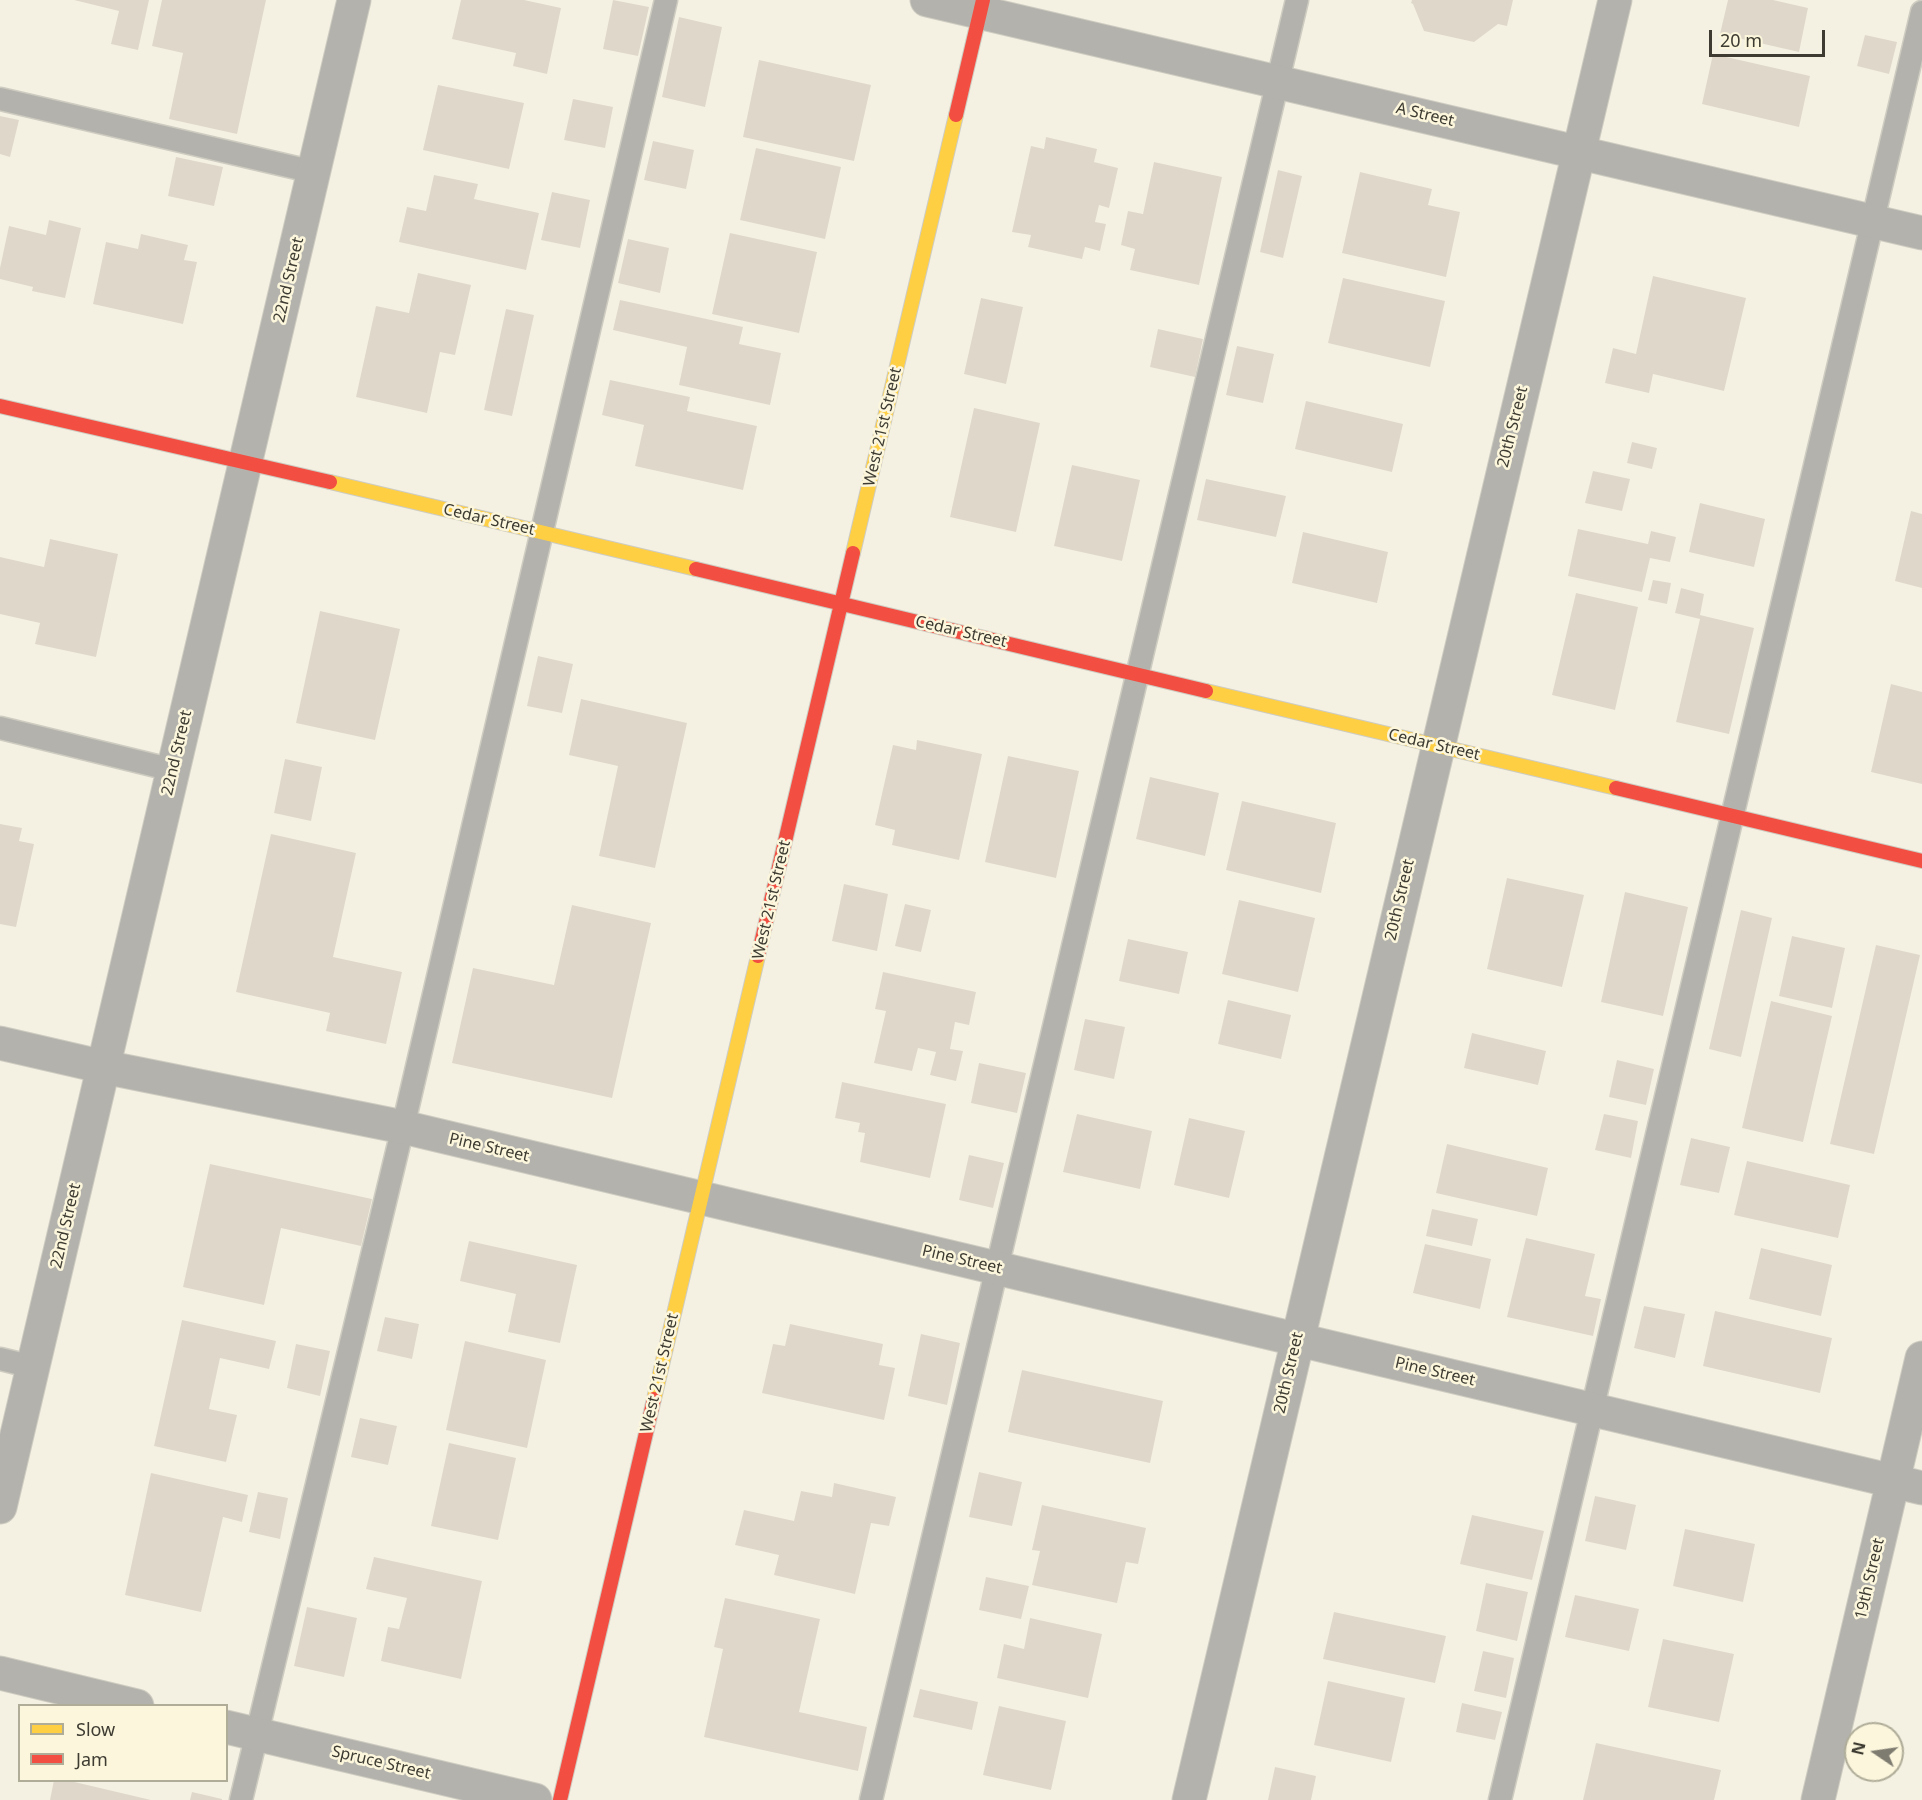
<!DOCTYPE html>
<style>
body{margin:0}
#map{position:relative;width:1922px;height:1800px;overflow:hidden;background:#f4f1e3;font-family:"Noto Sans",sans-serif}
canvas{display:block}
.legend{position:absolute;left:18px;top:1704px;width:210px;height:78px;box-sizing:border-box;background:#fbf6dc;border:2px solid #afac98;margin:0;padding:8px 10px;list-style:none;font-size:18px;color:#3e3c32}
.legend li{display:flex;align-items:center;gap:12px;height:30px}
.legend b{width:30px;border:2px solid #afac98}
.north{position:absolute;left:1844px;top:1722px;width:60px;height:60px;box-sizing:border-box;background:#fbf6dc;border:2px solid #afac98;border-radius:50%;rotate:283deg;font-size:16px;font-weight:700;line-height:24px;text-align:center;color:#3e3c32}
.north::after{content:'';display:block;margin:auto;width:21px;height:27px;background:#7e7b70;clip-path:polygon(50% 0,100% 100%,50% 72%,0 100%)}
.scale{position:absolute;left:1709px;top:30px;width:116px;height:27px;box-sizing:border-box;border:3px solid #3e3c32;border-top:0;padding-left:8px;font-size:18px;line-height:21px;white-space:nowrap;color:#3e3c32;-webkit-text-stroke:4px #fbf6dc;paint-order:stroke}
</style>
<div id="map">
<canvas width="1922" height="1800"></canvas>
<ul class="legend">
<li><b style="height:8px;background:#ffcf43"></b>Slow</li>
<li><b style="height:8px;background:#f24e42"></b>Jam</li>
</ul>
<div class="north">N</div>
<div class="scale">20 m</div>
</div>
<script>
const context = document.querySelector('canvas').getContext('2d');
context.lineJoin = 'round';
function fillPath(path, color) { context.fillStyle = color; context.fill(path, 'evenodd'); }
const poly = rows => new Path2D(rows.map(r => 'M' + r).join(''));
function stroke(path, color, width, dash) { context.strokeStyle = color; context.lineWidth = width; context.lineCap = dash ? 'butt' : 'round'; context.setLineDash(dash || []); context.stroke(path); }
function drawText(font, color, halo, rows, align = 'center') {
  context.font = font + ' "Noto Sans",sans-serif'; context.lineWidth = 5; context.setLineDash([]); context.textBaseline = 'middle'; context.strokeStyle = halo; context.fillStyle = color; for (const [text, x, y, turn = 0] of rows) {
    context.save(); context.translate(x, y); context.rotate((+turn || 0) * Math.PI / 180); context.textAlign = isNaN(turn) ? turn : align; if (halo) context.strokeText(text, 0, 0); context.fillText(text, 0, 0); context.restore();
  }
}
fillPath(poly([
 [74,0,149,0,138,50,111,44,119,11],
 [162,0,266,0,237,134,169,119,183,53,152,46],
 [461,0,524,0,561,8,547,74,513,66,516,53,452,39],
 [613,0,649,7,638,56,603,49],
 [1412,0,1513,0,1507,26,1498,24,1474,42,1424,31,1413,4,1411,3],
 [1728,0,1773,0,1808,8,1799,52,1720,34],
 [679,17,722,27,705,107,662,97],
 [1865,35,1897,42,1889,74,1857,66],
 [1713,54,1810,76,1799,127,1702,104],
 [759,60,871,85,854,161,743,137],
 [438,85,524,103,509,169,423,150],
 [573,99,613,107,605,148,564,140],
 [0,116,19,120,10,157,0,154],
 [1046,137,1097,149,1094,162,1118,168,1109,208,1099,205,1095,222,1106,224,1100,251,1085,247,1082,259,1028,247,1031,235,1012,232,1031,146,1044,149],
 [653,141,694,150,686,189,644,180],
 [756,148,841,167,825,239,740,220],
 [176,157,223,167,214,206,168,196],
 [1154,162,1222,177,1199,285,1130,270,1135,249,1121,245,1128,211,1143,214],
 [1278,170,1302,176,1283,258,1260,252],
 [1360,172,1432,189,1428,205,1460,212,1446,277,1342,253],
 [434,175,478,184,474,199,539,213,526,270,399,242,407,207,426,211],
 [552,192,590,200,580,248,541,240],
 [49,220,81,228,65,298,32,291,33,287,0,279,0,268,9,226,46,235],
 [730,233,817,252,799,333,712,314],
 [141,234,188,245,184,260,197,262,183,324,93,304,106,242,138,249],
 [628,239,669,248,660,293,618,283],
 [418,273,471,285,455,355,440,352,427,413,356,397,376,306,409,313],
 [1653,276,1746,298,1724,391,1653,374,1649,393,1605,383,1613,348,1636,354],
 [1343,278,1445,301,1430,367,1328,343],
 [981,298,1023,307,1006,384,964,374],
 [620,300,743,327,739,344,781,353,770,405,679,385,687,347,613,330],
 [506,309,534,315,512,416,484,410],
 [1158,329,1203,339,1195,377,1150,367],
 [1237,346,1274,354,1263,403,1226,395],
 [610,380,690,397,687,411,757,426,743,490,635,466,644,425,602,415],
 [1306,401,1403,424,1392,472,1295,449],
 [974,408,1040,423,1016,532,950,517],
 [1632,442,1657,448,1652,469,1627,463],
 [1072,465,1140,480,1122,561,1054,546],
 [1593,471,1630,479,1622,511,1585,503],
 [1206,479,1286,496,1276,537,1197,520],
 [1700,503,1765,519,1754,567,1689,552],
 [1911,511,1922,514,1922,588,1895,581],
 [1578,529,1648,544,1651,531,1676,537,1670,562,1650,558,1642,592,1568,576],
 [1303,532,1388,552,1377,603,1292,583],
 [50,539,118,554,96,657,35,644,40,623,0,614,0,557,44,567],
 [1653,580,1671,583,1667,604,1648,600],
 [1681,588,1704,594,1700,615,1754,628,1729,734,1676,722,1700,619,1675,613],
 [1576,593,1638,607,1615,710,1552,695],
 [320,611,400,629,375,740,296,723],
 [538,656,573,664,562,713,527,706],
 [1891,684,1922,692,1922,784,1871,772],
 [581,699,687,723,655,868,599,856,618,766,569,755],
 [917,740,982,754,959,860,892,845,895,830,875,825,893,745,916,750],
 [1008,756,1079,771,1056,878,985,862],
 [285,759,322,767,311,821,274,813],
 [1150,777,1219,793,1205,856,1136,839],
 [1242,801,1336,823,1321,893,1226,870],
 [0,824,22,828,19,841,34,844,16,927,0,924],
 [271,834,356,853,333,957,402,972,386,1044,326,1031,330,1013,236,992],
 [1507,878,1584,895,1562,987,1487,969],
 [844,884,888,894,877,951,832,941],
 [1625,892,1688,907,1663,1016,1601,1002],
 [1239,900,1315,918,1298,992,1222,974],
 [905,904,931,910,921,952,895,946],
 [572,905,651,923,612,1098,452,1063,473,968,554,985],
 [1741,910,1772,918,1741,1057,1709,1049],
 [1792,936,1845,948,1832,1008,1779,996],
 [1128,939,1188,952,1179,994,1119,981],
 [1876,945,1920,955,1874,1154,1830,1144],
 [883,972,976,992,969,1025,955,1022,950,1049,963,1051,956,1081,930,1075,936,1052,918,1048,912,1071,874,1063,886,1011,875,1009],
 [1228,1000,1291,1015,1281,1059,1218,1044],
 [1771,1001,1832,1016,1803,1142,1742,1128],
 [1085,1019,1125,1027,1114,1079,1074,1070],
 [1472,1033,1546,1051,1538,1085,1464,1068],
 [1617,1060,1654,1069,1646,1105,1609,1097],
 [979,1063,1026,1073,1017,1113,971,1103],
 [842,1082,946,1104,930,1178,860,1162,865,1133,858,1132,860,1123,835,1118],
 [1077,1114,1152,1131,1140,1189,1063,1172],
 [1604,1114,1638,1121,1631,1158,1595,1150],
 [1189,1118,1245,1131,1229,1198,1174,1185],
 [1691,1138,1730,1147,1719,1193,1680,1185],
 [1447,1144,1548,1168,1537,1216,1436,1193],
 [969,1155,1004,1163,993,1208,959,1200],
 [1747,1161,1850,1185,1838,1238,1734,1215],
 [210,1164,372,1199,361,1246,281,1228,264,1305,183,1287],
 [1432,1209,1478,1219,1472,1246,1426,1236],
 [1526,1238,1595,1254,1585,1296,1601,1299,1593,1336,1507,1317],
 [469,1241,577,1265,560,1343,508,1332,516,1294,460,1281],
 [1425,1244,1491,1259,1480,1309,1413,1293],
 [1761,1248,1832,1265,1821,1316,1749,1299],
 [1644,1306,1685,1314,1675,1358,1634,1348],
 [1715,1311,1832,1338,1820,1393,1703,1366],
 [385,1317,419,1324,412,1359,377,1351],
 [182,1320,276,1341,269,1369,220,1358,209,1409,237,1415,226,1462,154,1446],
 [790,1324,883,1344,879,1365,895,1368,884,1420,762,1393,773,1344,785,1346],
 [921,1334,960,1343,947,1405,908,1396],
 [465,1341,546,1360,527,1448,446,1430],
 [296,1344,330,1351,320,1396,287,1388],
 [1022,1370,1163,1401,1150,1463,1008,1432],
 [360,1418,397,1426,388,1465,351,1457],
 [449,1443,516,1458,498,1540,431,1526],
 [979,1472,1022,1482,1012,1526,969,1517],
 [151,1473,248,1495,242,1522,223,1517,201,1612,125,1595],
 [834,1483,896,1497,889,1526,871,1523,855,1594,774,1575,779,1555,735,1545,744,1510,794,1521,801,1491,832,1497],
 [258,1492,288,1498,280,1539,249,1532],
 [1595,1496,1636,1505,1626,1550,1585,1541],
 [1042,1505,1146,1528,1138,1564,1126,1562,1117,1603,1032,1585,1040,1551,1032,1550],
 [1472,1515,1544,1531,1532,1580,1460,1564],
 [1685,1529,1755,1544,1743,1602,1673,1586],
 [374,1557,482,1581,461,1679,381,1661,388,1627,399,1629,407,1598,366,1589],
 [986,1577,1029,1586,1021,1619,979,1610],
 [1486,1583,1528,1592,1517,1641,1476,1631],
 [1575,1595,1639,1609,1629,1651,1565,1637],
 [725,1598,820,1619,799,1712,867,1727,858,1771,704,1737,723,1649,714,1647],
 [307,1607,357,1618,344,1677,294,1666],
 [1334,1612,1446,1636,1435,1683,1323,1659],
 [1030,1618,1102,1634,1088,1698,997,1678,1004,1644,1024,1649],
 [1663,1639,1734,1654,1719,1722,1648,1707],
 [1483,1651,1514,1658,1506,1698,1474,1691],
 [1328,1681,1405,1698,1391,1762,1314,1745],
 [920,1689,978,1702,972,1730,913,1717],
 [1462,1703,1502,1712,1495,1740,1456,1732],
 [999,1706,1066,1721,1051,1790,983,1775],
 [1596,1743,1721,1770,1714,1800,1583,1800],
 [1275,1767,1316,1776,1311,1800,1268,1800],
 [54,1780,66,1780,151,1800,50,1800],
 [192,1792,222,1799,222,1800,190,1800]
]), '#dfd8ca');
const lane = poly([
 [0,99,314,172],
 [0,728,173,770],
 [0,1359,33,1367],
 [241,1800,403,1127,666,0],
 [871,1800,1297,0],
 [1500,1800,1922,12]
]);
const street = poly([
 [927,0,1922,233],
 [0,1043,104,1067,403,1127,1922,1488],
 [0,1507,354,0],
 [0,1673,137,1706],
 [226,1727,535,1800],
 [1189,1800,1615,0],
 [1818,1800,1922,1358]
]);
const slow = poly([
 [330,482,696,569],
 [853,553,956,115],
 [1206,691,1616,788],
 [654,1399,758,956]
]);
const jam = poly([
 [956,115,983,0],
 [0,406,330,482],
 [696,569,1206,691],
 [1616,788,1922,861],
 [758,956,853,553],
 [560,1800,654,1399]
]);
stroke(lane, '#ceccc1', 25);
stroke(street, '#ceccc1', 35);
stroke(slow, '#ceccc1', 16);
stroke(jam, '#ceccc1', 16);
stroke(lane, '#b3b2ac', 22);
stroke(street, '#b3b2ac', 33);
stroke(slow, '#ffcf43', 14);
stroke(jam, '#f24e42', 14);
drawText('16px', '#3e3c32', '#fbf6dc', [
 ["A Street",1425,115,13],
 ["22nd Street",289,280,-77],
 ["West 21st Street",883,427,-77],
 ["20th Street",1513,427,-76],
 ["Cedar Street",489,520,13],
 ["Cedar Street",961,632,13],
 ["Cedar Street",1434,745,13],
 ["22nd Street",177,753,-77],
 ["West 21st Street",772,900,-77],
 ["20th Street",1400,900,-77],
 ["Pine Street",489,1148,13],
 ["22nd Street",66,1226,-77],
 ["Pine Street",962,1260,13],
 ["Pine Street",1435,1372,13],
 ["West 21st Street",660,1373,-77],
 ["20th Street",1289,1373,-77],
 ["19th Street",1870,1579,-77],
 ["Spruce Street",381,1763,13]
]);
</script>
